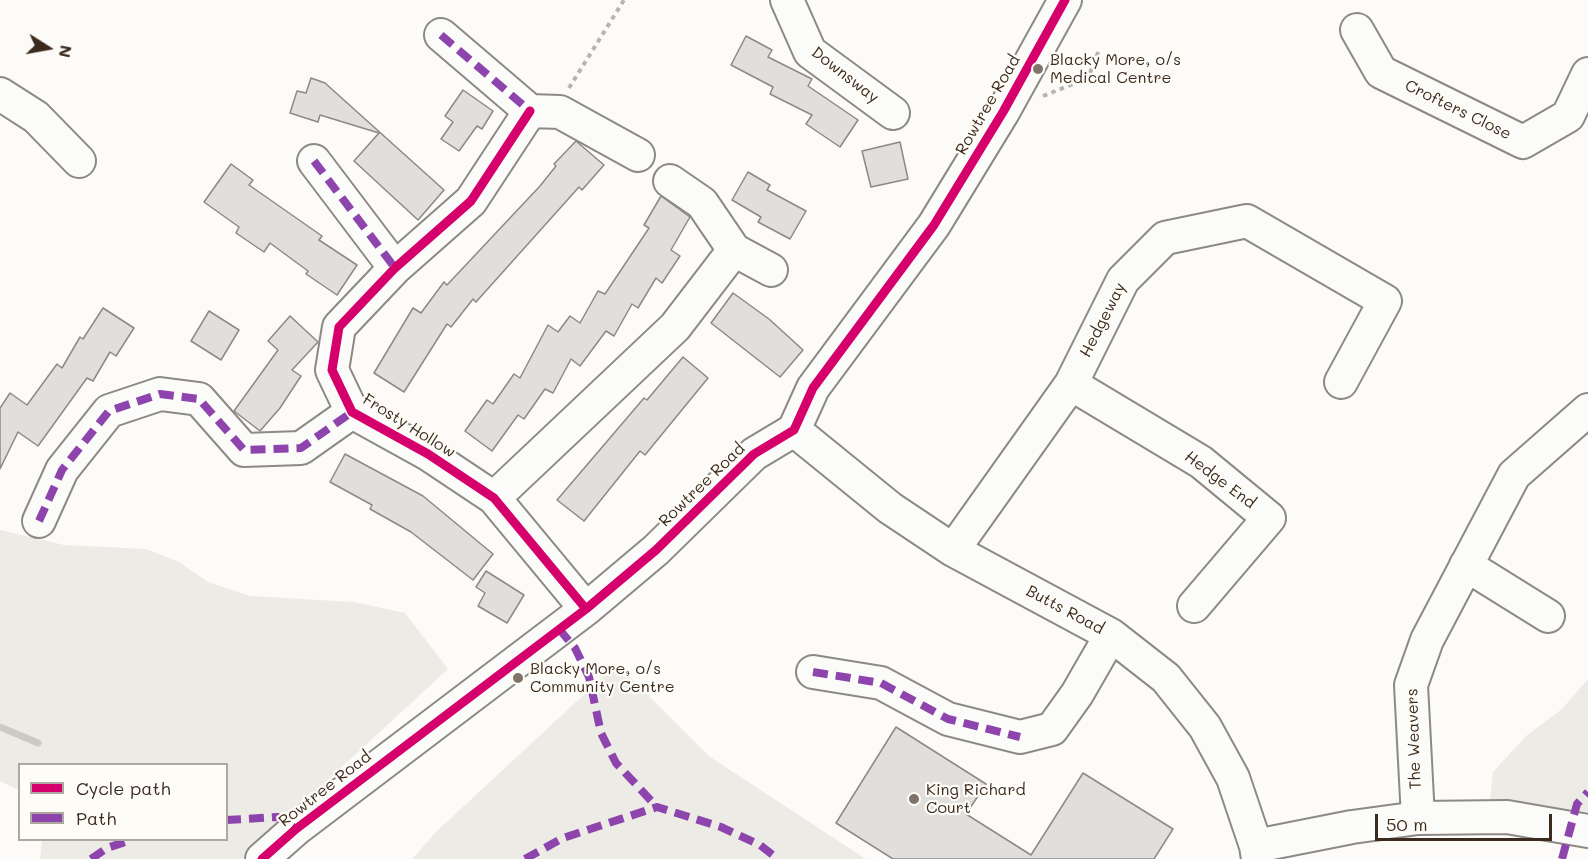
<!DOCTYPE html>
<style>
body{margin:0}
#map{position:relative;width:1588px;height:859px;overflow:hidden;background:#fcfbf8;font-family:Mali,sans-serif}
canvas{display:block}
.legend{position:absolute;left:18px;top:763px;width:210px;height:78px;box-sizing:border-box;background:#fdfcf7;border:2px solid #afa8a0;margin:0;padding:8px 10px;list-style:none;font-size:18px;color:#3b2a1e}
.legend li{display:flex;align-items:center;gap:12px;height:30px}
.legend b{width:30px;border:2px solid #afa8a0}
.north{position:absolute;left:18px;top:18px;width:60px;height:60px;-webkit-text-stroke:4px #fdfcf7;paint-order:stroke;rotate:101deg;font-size:16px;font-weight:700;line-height:24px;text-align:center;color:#3b2a1e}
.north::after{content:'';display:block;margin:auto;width:21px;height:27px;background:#3b2a1e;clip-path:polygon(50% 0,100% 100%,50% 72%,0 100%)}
.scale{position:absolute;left:1375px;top:814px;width:177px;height:27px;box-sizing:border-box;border:3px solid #3b2a1e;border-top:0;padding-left:8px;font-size:18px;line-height:21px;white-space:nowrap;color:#3b2a1e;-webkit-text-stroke:4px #fdfcf7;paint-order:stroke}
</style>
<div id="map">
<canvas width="1588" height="859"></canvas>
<ul class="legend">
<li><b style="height:8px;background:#d6006c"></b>Cycle path</li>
<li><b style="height:8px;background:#8e44ad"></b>Path</li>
</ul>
<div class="north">N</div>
<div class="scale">50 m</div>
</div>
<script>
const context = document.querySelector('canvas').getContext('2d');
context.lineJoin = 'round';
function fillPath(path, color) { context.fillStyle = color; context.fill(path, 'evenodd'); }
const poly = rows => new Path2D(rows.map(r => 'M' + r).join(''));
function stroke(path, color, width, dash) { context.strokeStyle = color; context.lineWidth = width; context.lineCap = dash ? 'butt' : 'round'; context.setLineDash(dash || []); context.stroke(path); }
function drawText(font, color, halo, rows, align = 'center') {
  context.font = font + ' Mali,sans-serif'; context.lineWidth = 4.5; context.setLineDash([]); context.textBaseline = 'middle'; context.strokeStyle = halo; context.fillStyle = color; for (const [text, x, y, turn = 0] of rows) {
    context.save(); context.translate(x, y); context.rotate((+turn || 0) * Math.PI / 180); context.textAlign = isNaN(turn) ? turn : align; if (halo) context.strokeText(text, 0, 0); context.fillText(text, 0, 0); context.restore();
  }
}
fillPath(poly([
 [0,530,64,545,146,549,179,562,208,582,250,596,354,602,405,613,448,669,242,859,40,859,42,840,226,840,226,764,20,764,19,790,0,781],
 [617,664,710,757,866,859,412,859,437,831],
 [1588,679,1588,812,1490,801,1493,772,1526,736,1562,709]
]), '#edebe6');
stroke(poly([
 [0,727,38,743]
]), '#cec9c4', 7);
const building = poly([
 [746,36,772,50,768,57,812,79,808,86,858,120,840,147,806,124,812,115,770,94,773,87,731,65,746,36],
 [311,78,325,83,444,190,418,220,354,161,379,133,320,115,318,122,290,113,297,91,306,93,311,78],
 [463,90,493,111,482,129,477,126,459,151,441,139,453,122,445,116,463,90],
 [576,141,604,165,582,190,579,187,476,302,473,299,451,327,447,324,404,392,374,373,413,308,421,313,444,282,447,285,540,186,556,166,554,164,576,141],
 [900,142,908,179,871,187,862,151,900,142],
 [231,164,253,180,249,185,322,236,319,240,357,265,337,295,306,274,308,271,270,243,264,252,236,233,239,227,204,202,231,164],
 [748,172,770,185,767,190,806,211,790,239,758,222,761,217,732,200,748,172],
 [661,196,690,217,671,250,680,256,662,283,656,278,638,308,632,304,614,336,606,331,580,366,571,359,553,393,545,389,524,419,518,415,492,451,465,431,487,400,493,404,514,374,520,378,548,325,558,332,570,316,580,323,598,291,605,294,649,228,644,225,661,196],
 [733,293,769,319,803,350,780,377,711,323,733,293],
 [103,308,134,328,116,356,110,352,93,381,87,378,38,446,18,432,0,469,0,408,10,393,27,405,57,364,62,368,80,337,83,339,103,308],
 [209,311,239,330,221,360,191,341,209,311],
 [290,316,318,342,292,370,301,376,280,408,260,431,234,411,278,350,268,341,290,316],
 [683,357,708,378,645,455,640,451,584,521,557,500,644,398,647,400,683,357],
 [345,454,423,496,493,554,473,580,411,532,370,509,372,505,330,482,345,454],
 [486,571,524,595,507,623,478,606,485,593,476,587,486,571],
 [896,727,986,784,966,814,1031,855,1083,773,1173,829,1154,859,893,859,836,823,896,727]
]);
fillPath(building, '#e0dfdc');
stroke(building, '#8d8985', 1.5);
const minor = poly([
 [787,0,810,52,893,113],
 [1357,30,1381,72,1523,142,1568,116,1588,74],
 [441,35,530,111,560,112,638,155],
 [0,94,36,117,79,161],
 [530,111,471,201,395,268,339,327,332,370,352,412,428,454,494,498,586,609],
 [314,161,395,268],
 [670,181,702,203,734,250,771,270],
 [1071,384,1201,462,1269,518,1194,606],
 [794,430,890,508,953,550,1111,635,1166,678,1205,727,1233,778,1256,846,1258,859],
 [494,498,675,327,734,250],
 [39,521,62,470,109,411,160,394,199,399,244,450,301,448,352,412],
 [953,550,1071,384,1123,280,1165,238,1247,221,1385,301,1341,382],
 [1466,565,1548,616],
 [813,672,881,683,948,719,1020,737,1052,729,1077,694,1111,635],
 [1418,818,1411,685,1427,640,1514,475,1588,410],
 [1256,846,1352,827,1418,818,1507,817,1588,831],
 [262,859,296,829,586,609,656,550,754,454,794,430,813,388,934,225,1003,112,1065,0]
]);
stroke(minor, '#8d8985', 36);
stroke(poly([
 [1090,73,1099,50],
 [569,88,624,0],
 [1043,96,1073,84]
]), '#b6b4b1', 4, [4.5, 4.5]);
stroke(minor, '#fbfbf9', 32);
stroke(poly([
 [441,35,530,111],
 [314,161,395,268],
 [39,521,62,470,109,411,160,394,199,399,244,450,301,448,352,412],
 [559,629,575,648,589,677,601,733,616,763,657,807],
 [813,672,881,683,948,719,1020,737],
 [226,820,278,817,296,829],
 [91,859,107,848,131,840],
 [525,859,563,838,657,807,721,827,760,845,778,859],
 [1562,859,1577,804,1588,792]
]), '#8e44ad', 8, [15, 8]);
stroke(poly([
 [530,111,471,201,395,268,339,327,332,370,352,412,428,454,494,498,586,609],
 [262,859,296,829,586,609,656,550,754,454,794,430,813,388,934,225,1003,112,1065,0]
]), '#d6006c', 9);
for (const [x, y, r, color] of [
 [1038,69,6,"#7f736a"],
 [518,678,6,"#7f736a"],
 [914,799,6,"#7f736a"]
]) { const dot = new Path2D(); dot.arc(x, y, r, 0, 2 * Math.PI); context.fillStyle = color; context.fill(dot); stroke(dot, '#fdfcf7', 2); }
drawText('16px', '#3b2a1e', '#fdfcf7', [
 ["Blacky More, o/s",1050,60],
 ["Medical Centre",1050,78],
 ["Blacky More, o/s",530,669],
 ["Community Centre",530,687],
 ["King Richard",926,790],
 ["Court",926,808]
], 'left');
drawText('16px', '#3b2a1e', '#fdfcf7', [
 ["Downsway",845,75,38],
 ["Rowtree Road",988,105,-60],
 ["Crofters Close",1458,110,26],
 ["Hedgeway",1103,320,-63],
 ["Frosty Hollow",409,426,32],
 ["Hedge End",1220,480,37],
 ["Rowtree Road",702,485,-44],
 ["Butts Road",1065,610,28],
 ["The Weavers",1414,739,-92],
 ["Rowtree Road",325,789,-38]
]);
</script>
